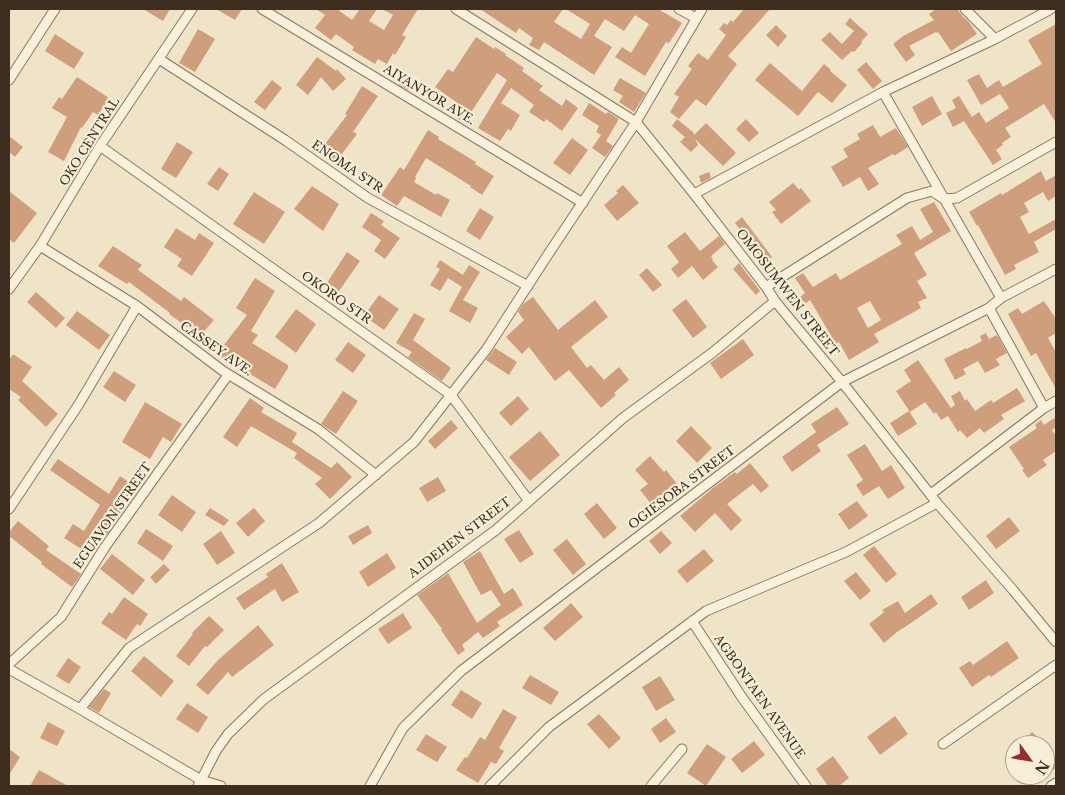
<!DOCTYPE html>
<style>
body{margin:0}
#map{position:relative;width:1065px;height:795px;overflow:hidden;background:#f0e4c8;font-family:"Libre Baskerville",serif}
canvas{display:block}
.frame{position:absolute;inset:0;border:10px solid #3d2e20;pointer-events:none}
.north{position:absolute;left:1005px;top:735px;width:50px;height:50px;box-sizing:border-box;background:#f7eed8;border:1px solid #ada18e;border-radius:50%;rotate:122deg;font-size:14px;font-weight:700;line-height:20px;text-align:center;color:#3d2e20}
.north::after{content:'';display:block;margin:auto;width:18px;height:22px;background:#9e2a2b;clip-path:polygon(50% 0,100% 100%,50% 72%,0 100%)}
</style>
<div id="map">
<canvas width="1065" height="795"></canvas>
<div class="frame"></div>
<div class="north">N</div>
</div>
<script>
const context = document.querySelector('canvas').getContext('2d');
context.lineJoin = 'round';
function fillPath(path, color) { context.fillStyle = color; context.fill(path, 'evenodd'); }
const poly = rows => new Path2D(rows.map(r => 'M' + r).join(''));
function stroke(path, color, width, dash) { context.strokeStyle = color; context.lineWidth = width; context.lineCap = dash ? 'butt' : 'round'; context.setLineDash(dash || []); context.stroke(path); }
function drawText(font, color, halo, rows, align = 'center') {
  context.font = font + ' "Libre Baskerville",serif'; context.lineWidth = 4.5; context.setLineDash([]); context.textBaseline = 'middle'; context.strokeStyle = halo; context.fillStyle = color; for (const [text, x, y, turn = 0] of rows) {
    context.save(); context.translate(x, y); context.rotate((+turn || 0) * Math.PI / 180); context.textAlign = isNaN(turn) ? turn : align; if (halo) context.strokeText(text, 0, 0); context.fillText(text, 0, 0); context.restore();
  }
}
fillPath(poly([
 [143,9,170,9,163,21],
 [216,9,242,9,235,20],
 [316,9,337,9,352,20,360,9,377,9,369,21,384,30,393,15,382,9,418,9,402,35,406,37,395,55,393,53,387,64,378,59,375,64,352,50,354,47,336,34,331,40,315,28,325,15],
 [480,9,563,9,554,22,581,39,590,24,566,9,658,9,682,23,669,43,666,42,645,76,615,57,622,47,631,53,649,24,635,15,624,31,605,19,594,36,612,47,594,75,544,42,539,50,529,45,533,38,519,28,516,33],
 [744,9,770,9,728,56,737,64,706,106,696,99,679,119,670,112,679,97,674,94,692,69,688,66,698,53,708,60,726,35,719,29,724,23,727,25,731,20,733,22],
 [936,9,957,9,965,19,966,19,969,22,977,34,951,51,938,32,937,33,936,32,909,46,915,55,906,62,893,44,903,36,934,20,929,14],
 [850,18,868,34,861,42,862,43,854,52,852,51,842,60,821,40,830,32,842,44,854,31,845,24],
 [1056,24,1056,123,1044,104,1005,128,1011,137,1002,143,1003,145,996,150,1002,159,993,165,964,121,953,127,946,113,956,108,952,100,959,96,972,117,979,112,986,123,1009,108,1000,94,981,105,967,80,979,74,987,88,999,80,1003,87,1042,64,1028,40],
 [776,25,787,36,778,47,766,35],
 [198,29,215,39,195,72,179,63],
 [55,34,84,53,74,69,45,51],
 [476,37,494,49,495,47,506,54,505,55,524,68,522,71,543,86,539,90,562,106,566,99,578,108,562,131,546,119,544,122,529,112,534,105,511,88,501,103,520,115,511,131,508,129,500,141,478,128,507,80,497,73,464,123,448,112,456,102,435,87,448,69,453,72],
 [317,57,336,71,337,69,346,79,333,91,321,77,308,95,296,85],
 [866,62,882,81,873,89,857,70],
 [770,63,802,91,824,64,831,70,830,71,847,85,832,103,818,92,798,116,755,80],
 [77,77,109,98,98,115,93,112,82,128,81,127,64,161,48,152,67,117,52,108,59,97,62,99],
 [404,77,413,83,408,90,399,85],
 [620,78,646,93,634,112,619,102,623,96,613,90],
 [272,80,282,88,265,110,254,102],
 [362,86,378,96,353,132,357,134,335,163,319,152,347,115,345,114],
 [932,96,942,114,922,126,912,107],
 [589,103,606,114,608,112,619,119,606,141,613,146,605,157,592,148,601,135,596,132,599,126,582,115],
 [677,119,693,132,694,135,706,123,736,153,723,166,695,139,698,145,691,152,680,142,685,137,672,126],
 [746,119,759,133,749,142,736,129],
 [873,125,880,137,896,128,908,147,894,156,893,154,868,168,879,184,868,191,860,177,843,187,831,167,848,157,843,149,860,139,857,134],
 [428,130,439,137,438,139,476,162,475,164,494,176,482,195,470,187,471,186,426,158,415,177,416,178,414,182,436,195,437,193,450,200,441,217,404,196,397,206,381,195,400,167,404,170],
 [9,136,23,147,15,157,9,152],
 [572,138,588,150,570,175,553,163],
 [177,142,193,152,176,178,161,169],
 [219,167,229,174,218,191,207,184],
 [1041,171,1046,181,1056,175,1056,196,1048,201,1043,192,1024,203,1029,212,1020,217,1029,234,1056,219,1056,229,1034,242,1039,252,1014,265,1016,269,1005,275,978,225,977,226,969,212,1001,193,1002,195],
 [709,172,711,178,701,183,699,176],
 [793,183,799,190,801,188,811,201,781,224,772,212,776,210,769,202],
 [623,185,639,203,617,221,604,205,618,193,616,191],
 [312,186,339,204,323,231,294,209],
 [9,191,37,213,14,243,9,239],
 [254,192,285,212,264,244,233,224],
 [934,202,951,231,914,253,927,275,917,281,927,298,918,302,921,308,874,334,879,342,849,360,839,342,836,344,810,300,800,308,795,301,805,293,795,278,803,273,813,287,836,273,840,280,902,244,896,235,912,226,920,240,933,232,920,209],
 [870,301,881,320,868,328,857,308],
 [480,208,494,217,480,240,466,231],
 [371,213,384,221,381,225,400,238,385,259,374,251,381,240,362,227],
 [742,217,772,257,765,263,735,223],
 [176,228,195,240,199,233,214,243,192,276,177,266,182,259,164,247],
 [685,232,700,251,719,236,725,244,711,256,713,259,712,260,718,267,703,280,692,266,678,278,671,269,679,262,667,246],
 [113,246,142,265,138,270,181,301,184,297,214,320,200,336,169,314,170,313,129,282,127,284,98,266],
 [347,252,360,261,337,294,325,286],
 [440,260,463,275,469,265,480,272,463,300,478,308,470,323,449,311,462,287,448,278,440,291,430,285,440,269,436,267],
 [739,263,760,291,756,295,733,269],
 [647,268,662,285,653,292,639,275],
 [255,278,275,291,251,331,258,335,252,343,288,365,288,368,275,389,235,365,234,367,217,354,247,315,236,308],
 [36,292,65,318,56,328,27,302],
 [379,295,399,309,384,330,364,316],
 [533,297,558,330,595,300,608,317,571,347,587,368,591,365,604,380,619,367,629,380,614,393,616,395,601,408,569,370,555,381,529,347,522,354,506,337,524,320,518,312,523,304],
 [686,299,707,327,693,338,672,310],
 [1044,301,1056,319,1056,333,1048,338,1056,352,1056,389,1036,353,1031,356,1008,314,1018,308,1022,314],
 [296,309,316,324,296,353,275,337],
 [77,311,110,335,99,350,66,325],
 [414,313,425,319,413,340,451,368,442,381,408,357,412,352,396,343],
 [986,333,989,339,997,335,1007,353,996,359,1000,365,985,373,978,361,963,369,966,374,955,380,944,359,966,348,967,349,982,341,980,336],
 [743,339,754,355,721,379,710,363],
 [348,342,366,355,353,373,335,360],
 [495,348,517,362,509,375,486,360],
 [13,354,32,367,22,381,58,414,46,427,18,400,21,397,9,389,9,360],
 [918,360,951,408,955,405,951,396,960,391,965,401,967,399,975,411,991,400,993,403,1017,388,1025,401,1001,415,1004,419,984,433,980,428,967,438,960,430,958,432,948,416,941,420,936,412,934,414,925,402,910,412,896,391,911,381,904,370],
 [114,371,136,385,125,402,103,387],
 [343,391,358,401,336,434,321,424],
 [518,396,529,409,511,426,499,413],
 [250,398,264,408,261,412,297,433,292,442,331,468,337,462,352,477,330,499,315,484,322,478,294,458,297,453,251,426,237,447,223,437],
 [145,402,182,424,171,442,163,437,150,459,122,442],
 [837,407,849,424,817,445,821,451,792,472,782,457,816,432,811,424],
 [909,411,917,424,898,436,890,423],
 [1056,417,1056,427,1052,430,1056,436,1056,451,1043,460,1047,465,1028,478,1022,470,1024,469,1009,447,1037,428,1035,425,1041,420,1044,425],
 [451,420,458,428,435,449,428,441],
 [691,426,712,448,697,463,676,441],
 [540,431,560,455,530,481,509,457],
 [865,444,882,471,891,465,905,488,888,499,879,486,863,496,856,485,863,480,847,455],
 [650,456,664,472,666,470,677,484,651,504,640,490,648,484,635,470],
 [58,459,109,494,120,476,136,487,109,531,106,535,102,533,89,554,64,538,73,524,84,531,100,505,50,470],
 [750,463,769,486,761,493,753,484,727,504,742,520,731,531,715,513,695,532,680,516,713,488,735,472,737,474],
 [438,477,446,491,427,502,419,488],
 [172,495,196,512,182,532,158,515],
 [857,501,868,516,849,530,838,514],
 [597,503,617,528,604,539,584,514],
 [210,508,229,520,224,526,205,515],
 [254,508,265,521,248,537,236,523],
 [1009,517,1020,531,996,549,986,536],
 [18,521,49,546,46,550,81,574,72,587,41,564,42,562,9,536,9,532],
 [368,525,372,533,353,545,348,536],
 [146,529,173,546,163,561,137,543],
 [519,530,534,554,520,563,504,539],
 [221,531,235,553,217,565,203,544],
 [661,531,672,543,660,554,649,541],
 [567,539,586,564,573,575,553,550],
 [874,546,897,574,886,583,863,555],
 [704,549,714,561,687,583,677,571],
 [480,551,504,594,513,588,523,605,497,622,500,626,483,638,478,632,462,645,465,650,458,655,441,630,442,629,417,595,448,573,477,623,501,605,491,590,481,595,463,562],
 [387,553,396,568,368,587,359,572],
 [112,554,145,580,133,595,100,569],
 [282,563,299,592,282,602,275,589,244,610,236,598,268,577,266,574],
 [164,564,170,570,156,584,150,577],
 [856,572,871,591,860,600,844,581],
 [986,580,994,593,969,610,961,597],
 [931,594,938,604,911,623,897,632,884,643,869,624,884,612,882,610,898,601,905,613],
 [124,597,148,614,140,626,137,624,126,640,101,623,109,612,112,614],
 [571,603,583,617,555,641,543,628],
 [403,613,412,628,388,644,378,629],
 [209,616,224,630,207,647,205,646,189,666,176,656,193,634,192,633],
 [258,625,274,645,232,677,228,672,208,695,196,685,218,660],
 [1007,641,1019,658,991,677,989,675,972,687,959,668,970,661,973,665],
 [144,656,174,681,161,697,131,671],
 [68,658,81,667,69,684,56,676],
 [530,675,559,692,551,705,522,688],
 [660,676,675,700,656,711,642,687],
 [104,689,111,693,99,713,89,707],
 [461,690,482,703,472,719,451,705],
 [187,703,208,717,198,733,176,719],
 [503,709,517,717,499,748,504,751,496,764,491,762,478,783,456,770,465,757,467,758,480,737,485,740],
 [599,714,621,738,609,749,587,724],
 [895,716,908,734,880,755,867,737],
 [666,718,676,732,660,743,651,729],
 [48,722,65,731,57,746,40,738],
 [1032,732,1046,745,1020,745],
 [426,734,447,747,437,762,416,750],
 [754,741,765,755,742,773,731,759],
 [707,744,726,757,706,786,687,773],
 [9,749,20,757,9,775],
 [1052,753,1056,760,1056,768,1045,775,1045,758],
 [833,756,849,778,839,786,828,786,816,769],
 [39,770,68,786,30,786]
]), '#cf9f7d');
const street = poly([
 [262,9,583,203],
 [456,9,636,122,694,194,766,287,775,301,842,382,937,503,1013,590,1056,642],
 [679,9,696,18],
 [965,9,995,39],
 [159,59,285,140,368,198,528,286],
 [9,80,55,9],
 [883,92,1001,298],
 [100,146,451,395,529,501],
 [694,194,883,92,995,39,1051,9],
 [40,246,137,306,223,371,318,429,376,475],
 [766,287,907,198,932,191,944,199,957,198,1056,142],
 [9,289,40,246,100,146,192,9],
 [989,308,1044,408],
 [931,494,1044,408,1056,401],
 [9,509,79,404,137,306],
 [692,621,741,696,806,786],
 [9,664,61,617,105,547,228,375],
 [9,669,80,709,201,780,221,786],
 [80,709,129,648,319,523,414,442,486,350,549,253,636,122,702,9],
 [943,744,1056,665],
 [198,786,216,751,228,734,264,699,496,530,623,418,712,353,775,301],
 [370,786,403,728,461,671,842,382,989,308,1001,298,1056,269],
 [490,786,549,727,706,611,846,552,937,503],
 [651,786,682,749],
 [1051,786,1056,783]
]);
stroke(street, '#8d765c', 11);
stroke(street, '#faf1dc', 9);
drawText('12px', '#3d2e20', '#f7eed8', [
 ["AIYANYOR AVE.",429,95,31],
 ["OKO CENTRAL",90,142,-58],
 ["ENOMA STR",347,167,34],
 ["OMOSUMWEN STREET",787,293,52],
 ["OKORO STR",336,298,35],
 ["CASSEY AVE.",216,349,35],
 ["OGIESOBA STREET",682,488,-37],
 ["EGUAVON STREET",113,516,-55],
 ["A.IDEHEN STREET",460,538,-37],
 ["AGBONTAEN AVENUE",759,697,55]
]);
</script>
